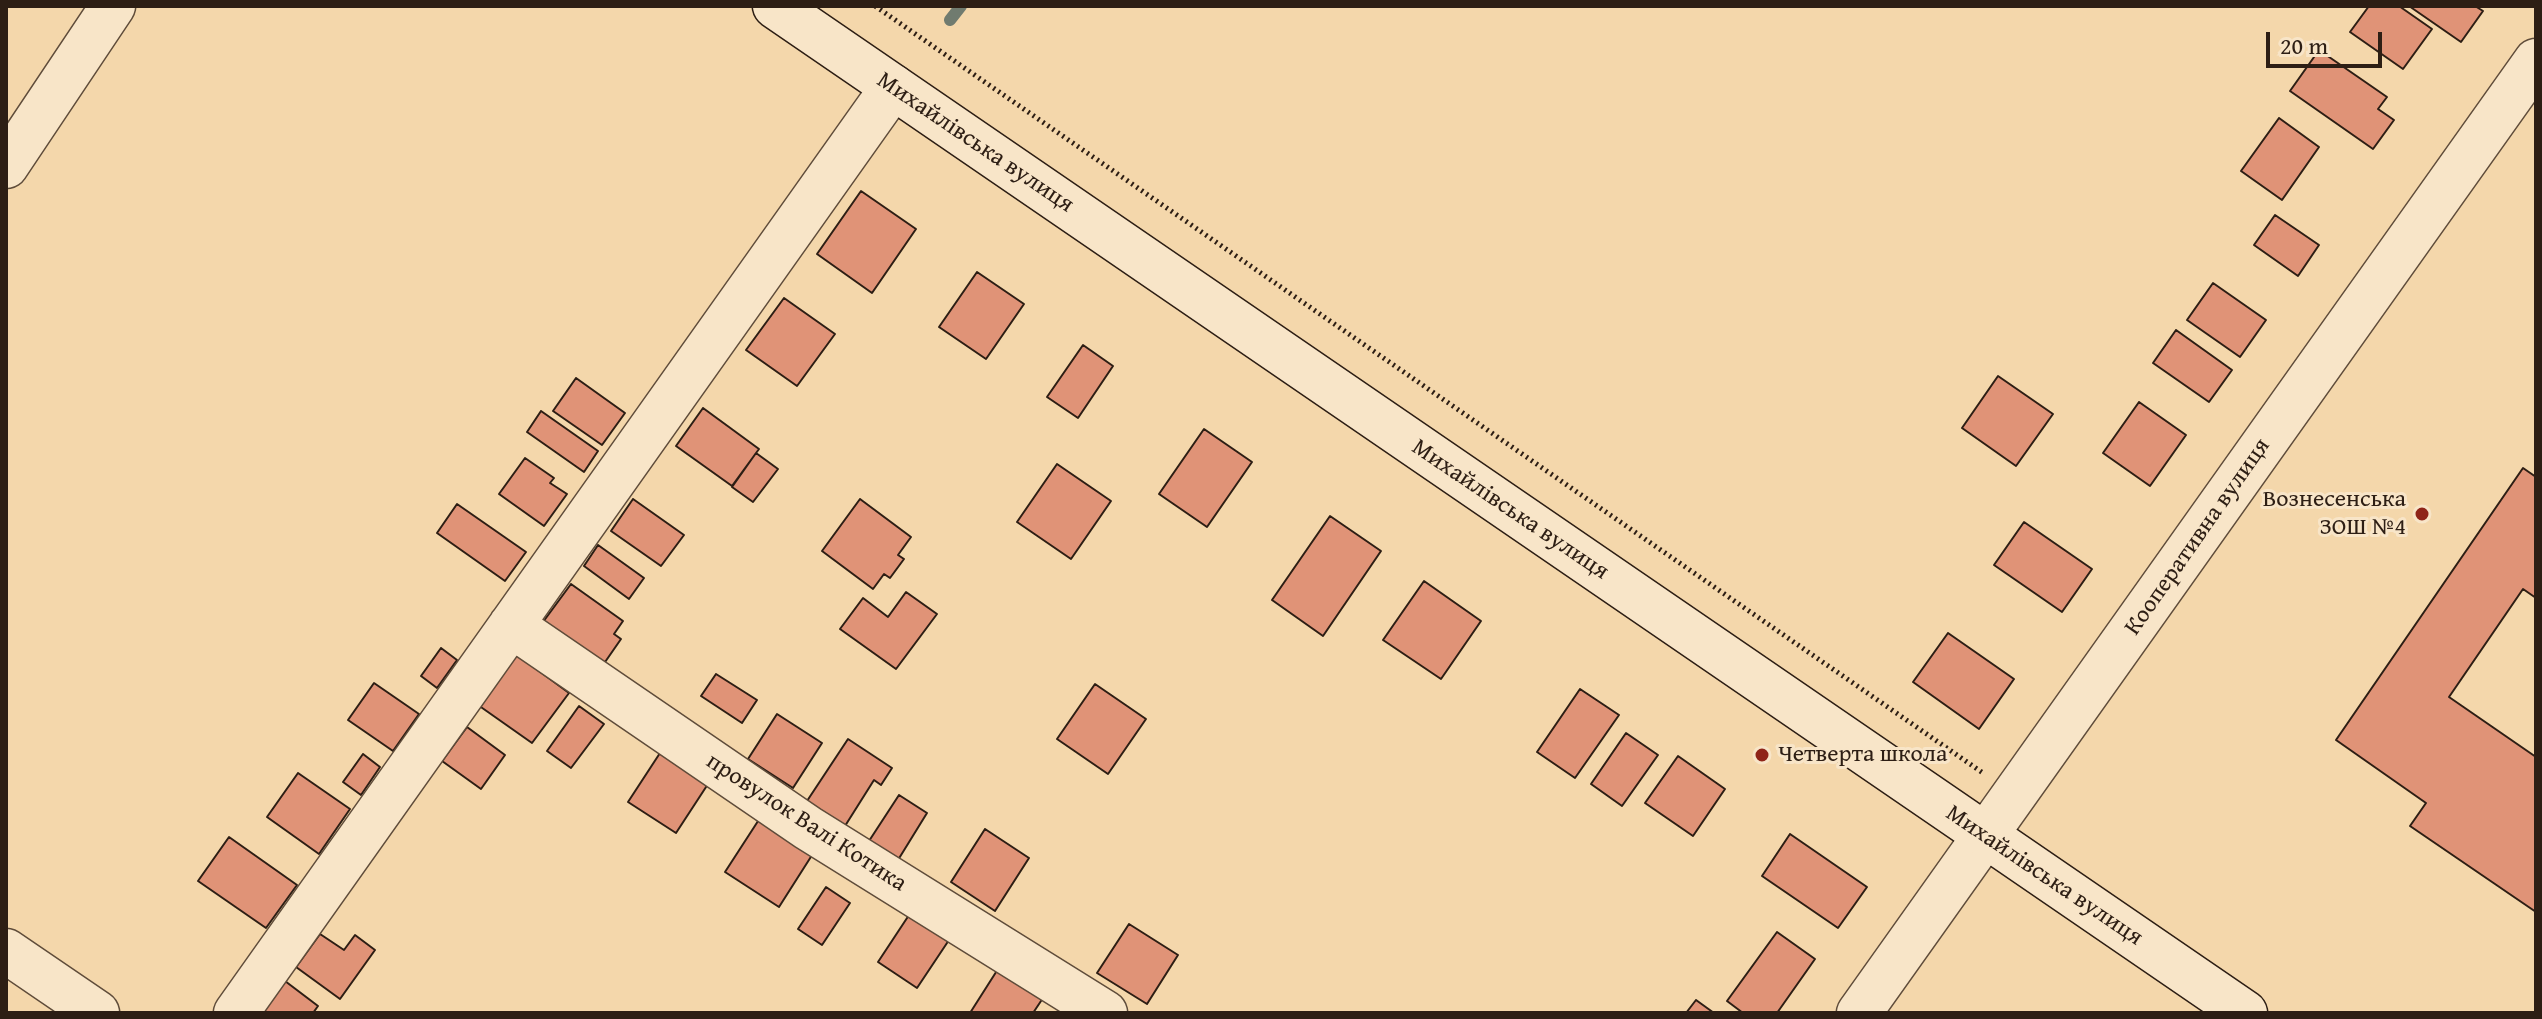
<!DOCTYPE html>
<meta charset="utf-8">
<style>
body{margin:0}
#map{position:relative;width:2542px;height:1019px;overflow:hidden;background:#f4d7ab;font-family:"Gentium Book Plus",serif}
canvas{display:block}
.frame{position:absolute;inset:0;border:8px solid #2d1e14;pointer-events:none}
.scale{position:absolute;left:2266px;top:32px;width:116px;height:36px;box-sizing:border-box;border:4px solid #2d1e14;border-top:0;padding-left:10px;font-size:24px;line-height:28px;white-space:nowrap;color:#2d1e14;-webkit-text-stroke:6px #f8e5c8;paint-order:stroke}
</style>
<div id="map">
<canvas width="2542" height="1019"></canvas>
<div class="frame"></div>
<div class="scale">20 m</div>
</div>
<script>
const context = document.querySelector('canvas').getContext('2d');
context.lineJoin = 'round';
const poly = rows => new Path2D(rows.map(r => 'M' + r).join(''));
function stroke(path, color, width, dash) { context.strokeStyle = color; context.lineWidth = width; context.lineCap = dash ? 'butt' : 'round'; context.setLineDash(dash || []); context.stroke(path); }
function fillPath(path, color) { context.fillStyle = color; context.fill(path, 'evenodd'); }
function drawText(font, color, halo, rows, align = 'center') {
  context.font = font + ' "Gentium Book Plus",serif'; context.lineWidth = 6; context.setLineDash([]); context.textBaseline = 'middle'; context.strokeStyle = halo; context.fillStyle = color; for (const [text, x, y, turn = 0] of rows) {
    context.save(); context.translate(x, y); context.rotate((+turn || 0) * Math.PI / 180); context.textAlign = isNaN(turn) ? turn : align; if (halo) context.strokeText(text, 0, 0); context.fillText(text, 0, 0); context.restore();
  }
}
stroke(poly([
 [950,20,961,6]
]), '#707b6f', 12);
const building = poly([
 [2369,6,2399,6,2432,29,2403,69,2350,32,2369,6],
 [2409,6,2475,6,2483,11,2461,42,2409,6],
 [2319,50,2387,97,2378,109,2394,120,2373,149,2290,91,2319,50],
 [2279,118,2319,147,2282,200,2241,171,2279,118],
 [861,191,916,229,872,293,817,254,861,191],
 [2275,215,2319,245,2298,276,2254,245,2275,215],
 [977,272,1024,304,986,359,939,327,977,272],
 [2213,283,2266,320,2240,357,2187,320,2213,283],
 [784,298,835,334,797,386,746,350,784,298],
 [2176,330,2232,370,2209,402,2153,363,2176,330],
 [1083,345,1113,366,1078,418,1047,397,1083,345],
 [1998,376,2053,414,2016,466,1962,428,1998,376],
 [576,378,625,413,602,445,553,411,576,378],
 [2139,402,2186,435,2150,486,2103,453,2139,402],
 [703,408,759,449,732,486,676,446,703,408],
 [541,411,598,451,584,472,527,432,541,411],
 [1204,429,1252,462,1207,527,1159,494,1204,429],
 [756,453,778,469,753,502,732,487,756,453],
 [525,458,554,478,550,483,567,494,544,526,499,494,525,458],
 [1057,464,1111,501,1071,559,1017,522,1057,464],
 [2523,468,2536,477,2536,598,2523,589,2449,697,2536,757,2536,912,2410,826,2426,803,2336,740,2523,468],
 [633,499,684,535,661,566,611,531,633,499],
 [860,499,911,537,898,555,904,559,890,578,884,574,873,589,822,551,860,499],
 [457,504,526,552,505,581,437,533,457,504],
 [1330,516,1381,551,1323,636,1272,600,1330,516],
 [2024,522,2092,569,2062,612,1994,565,2024,522],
 [598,545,644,578,629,599,584,566,598,545],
 [1424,581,1481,621,1441,679,1383,640,1424,581],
 [571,584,623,621,614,634,621,639,603,665,543,622,571,584],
 [906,592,937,614,896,669,840,629,863,598,888,617,906,592],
 [1948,633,2014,679,1979,729,1913,682,1948,633],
 [441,648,457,660,437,688,421,676,441,648],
 [516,654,569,693,532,743,478,705,516,654],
 [716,674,757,700,742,723,701,696,716,674],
 [374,683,419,714,393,751,348,720,374,683],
 [1095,684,1146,719,1108,774,1057,739,1095,684],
 [1580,689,1619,715,1575,778,1537,752,1580,689],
 [579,706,604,724,571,768,547,751,579,706],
 [777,714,822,743,793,788,748,759,777,714],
 [467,727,505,755,481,789,442,761,467,727],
 [1626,733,1658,755,1622,806,1591,784,1626,733],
 [848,739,892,768,881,785,874,780,845,826,807,801,848,739],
 [660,753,708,784,676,833,628,802,660,753],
 [363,754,380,767,361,795,343,782,363,754],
 [1678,756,1725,789,1693,836,1645,803,1678,756],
 [298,773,350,809,319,854,267,817,298,773],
 [899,795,927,813,898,860,869,841,899,795],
 [760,818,814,852,779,907,725,872,760,818],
 [985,829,1029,858,995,911,951,882,985,829],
 [1790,834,1867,887,1838,928,1762,876,1790,834],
 [229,837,297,885,266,928,198,881,229,837],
 [826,887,850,903,822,945,798,929,826,887],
 [911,912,951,937,917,988,878,962,911,912],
 [1129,924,1178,955,1147,1004,1097,973,1129,924],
 [1777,932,1815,959,1777,1013,1743,1013,1727,1001,1777,932],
 [320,934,344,950,355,935,375,950,340,999,296,967,320,934],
 [998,969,1043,998,1033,1013,970,1013,998,969],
 [285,981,318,1006,313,1013,262,1013,285,981],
 [1696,1000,1714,1013,1686,1013,1696,1000]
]);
fillPath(building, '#e09377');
stroke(building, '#2d1e14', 2);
const minor = poly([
 [6,166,113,6],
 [511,625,808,828,1105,1013],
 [6,951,97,1013],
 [236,1013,893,87],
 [1859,1013,2536,61]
]);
const secondary = poly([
 [775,6,2245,1013]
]);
stroke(minor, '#5f4c3a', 47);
stroke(secondary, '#2d1e14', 47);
stroke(poly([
 [875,6,1983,773]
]), '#2d1e14', 5, [2, 4]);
stroke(minor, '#f8e5c8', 44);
stroke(secondary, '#f8e5c8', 44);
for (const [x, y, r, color] of [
 [2422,514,8,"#8f2418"],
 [1762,755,8,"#8f2418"]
]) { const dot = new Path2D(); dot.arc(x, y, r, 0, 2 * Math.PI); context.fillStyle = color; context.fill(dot); stroke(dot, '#f8e5c8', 3); }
drawText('24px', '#2d1e14', '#f8e5c8', [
 ["Михайлівська вулиця",975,143,34],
 ["Михайлівська вулиця",1510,510,34],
 ["Кооперативна вулиця",2198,537,-55],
 ["провулок Валі Котика",806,823,33],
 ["Михайлівська вулиця",2044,876,34]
]);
drawText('24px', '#2d1e14', '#f8e5c8', [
 ["Вознесенська",2406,500],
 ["ЗОШ №4",2406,528],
 ["Четверта школа",1778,755,"left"]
], 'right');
</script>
